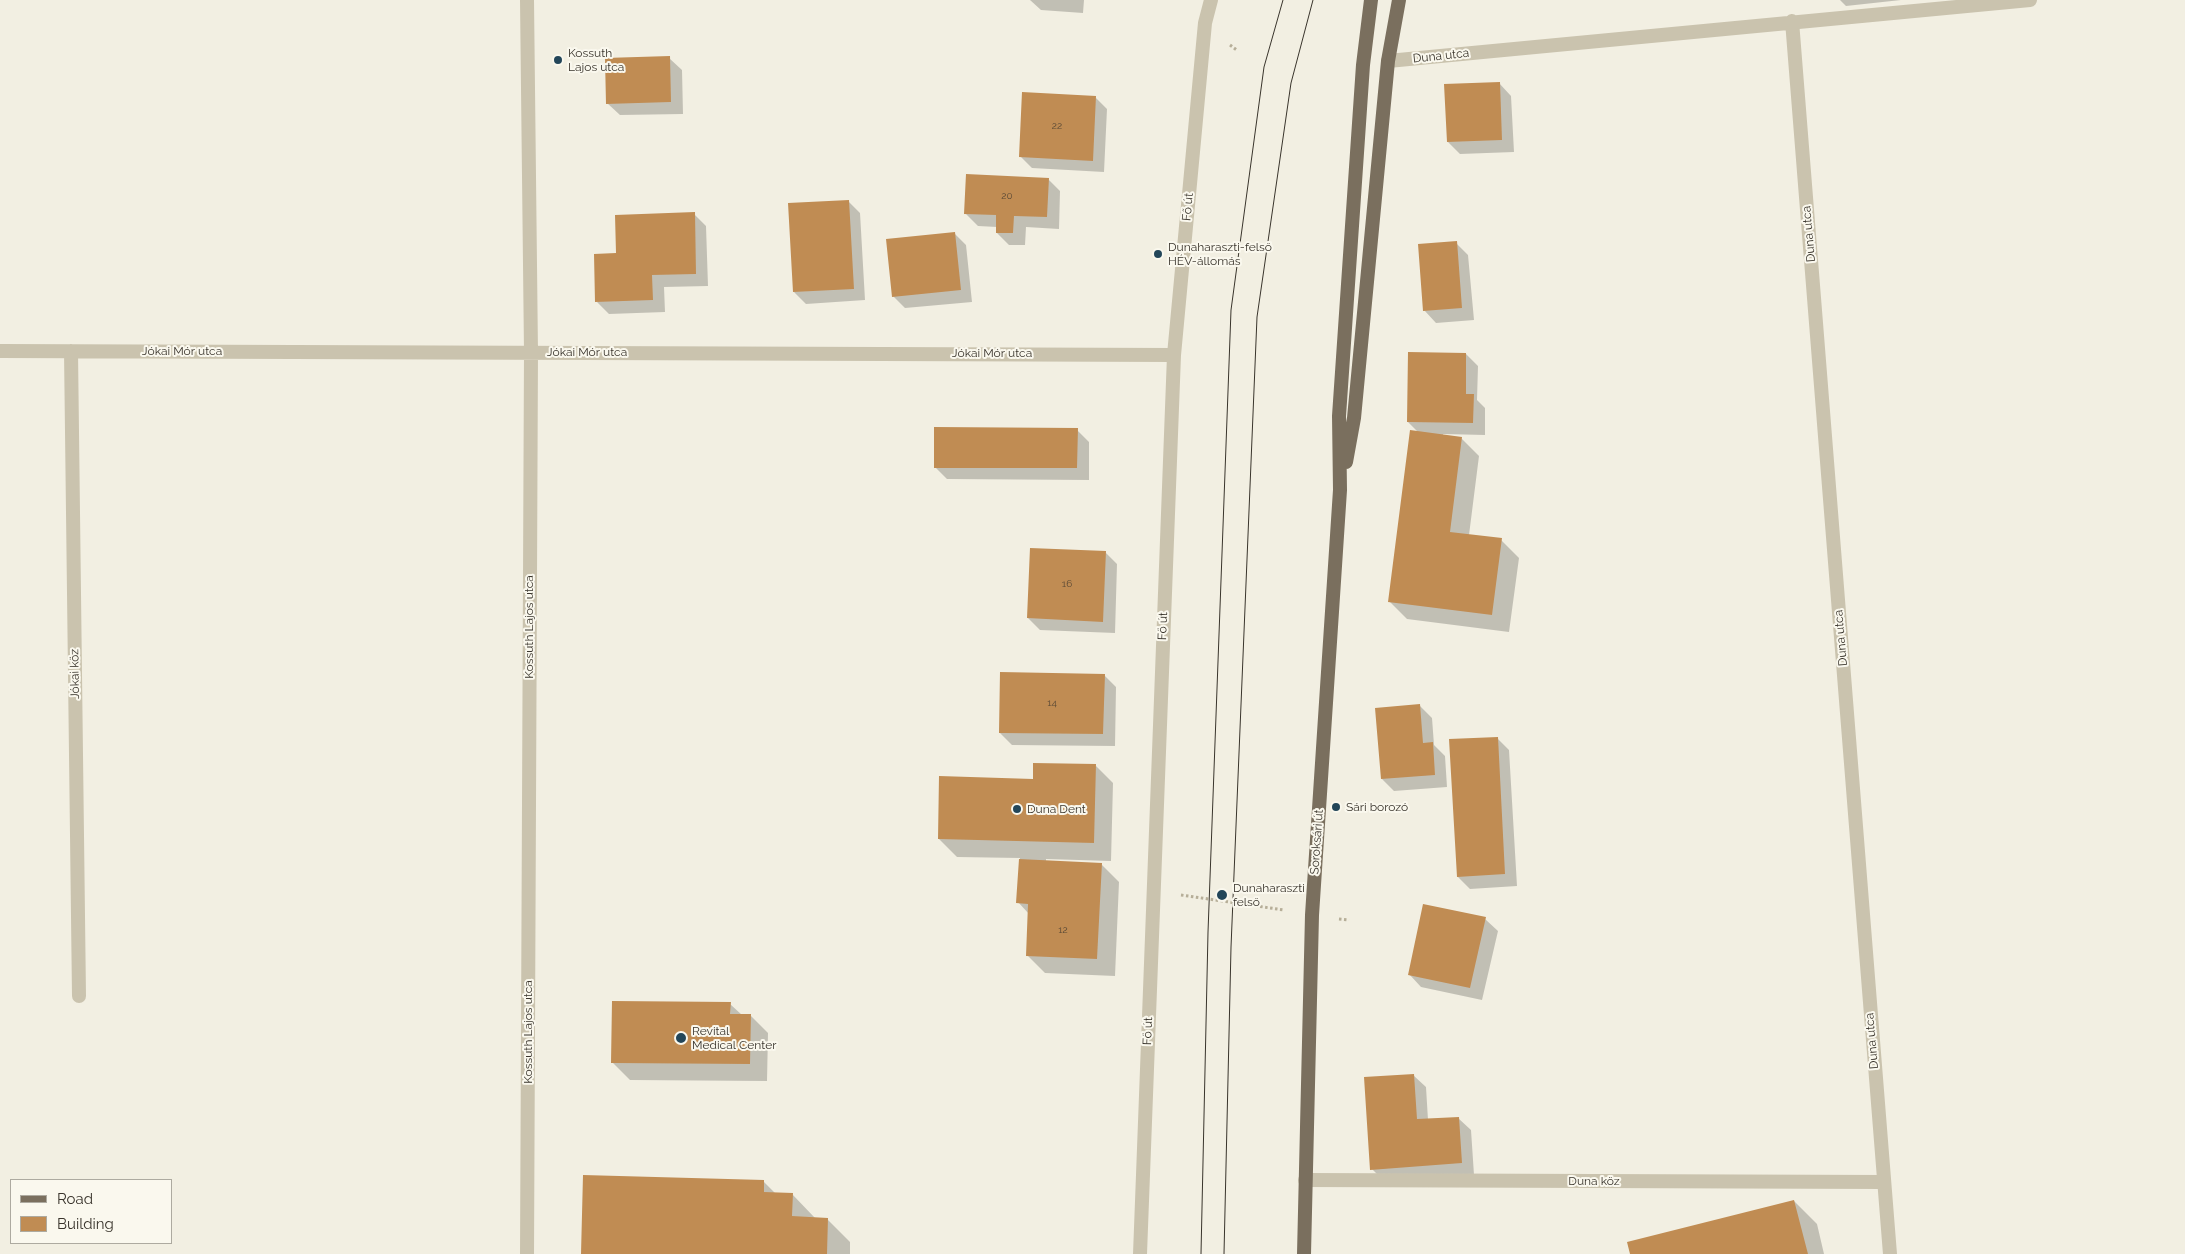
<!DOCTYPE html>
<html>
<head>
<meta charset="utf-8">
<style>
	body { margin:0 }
	#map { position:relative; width:2185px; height:1254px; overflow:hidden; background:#f2efe2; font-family:Raleway,sans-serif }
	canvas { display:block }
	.legend { position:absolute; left:10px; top:1179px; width:162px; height:65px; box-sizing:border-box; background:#faf8ee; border:1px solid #adaaa0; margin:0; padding:6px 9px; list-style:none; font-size:15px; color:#39342c }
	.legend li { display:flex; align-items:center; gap:10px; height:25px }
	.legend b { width:25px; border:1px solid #adaaa0 }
</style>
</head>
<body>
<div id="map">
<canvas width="2185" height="1254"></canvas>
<ul class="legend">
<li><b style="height:6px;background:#7a6f5e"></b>Road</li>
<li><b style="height:14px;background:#c08c53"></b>Building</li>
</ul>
</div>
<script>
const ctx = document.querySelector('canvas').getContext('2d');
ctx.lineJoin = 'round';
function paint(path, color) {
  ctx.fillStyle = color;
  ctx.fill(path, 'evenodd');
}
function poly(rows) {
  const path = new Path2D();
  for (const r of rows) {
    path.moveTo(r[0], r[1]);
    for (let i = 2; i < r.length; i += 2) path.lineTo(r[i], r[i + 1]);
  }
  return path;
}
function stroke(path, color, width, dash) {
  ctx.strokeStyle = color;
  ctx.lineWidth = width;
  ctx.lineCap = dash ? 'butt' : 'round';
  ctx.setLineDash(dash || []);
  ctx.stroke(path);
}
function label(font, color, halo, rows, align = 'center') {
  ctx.font = font + ' Raleway,sans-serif';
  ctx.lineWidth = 4;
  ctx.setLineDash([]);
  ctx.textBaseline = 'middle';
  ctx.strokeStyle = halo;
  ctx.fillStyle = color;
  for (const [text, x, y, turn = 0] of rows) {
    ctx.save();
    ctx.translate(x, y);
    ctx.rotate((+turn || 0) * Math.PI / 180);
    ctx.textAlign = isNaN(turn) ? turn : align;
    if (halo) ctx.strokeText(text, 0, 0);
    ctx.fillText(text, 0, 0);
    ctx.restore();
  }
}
paint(poly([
	[1030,0,1084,0,1083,13,1041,10],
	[1840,0,1901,0,1846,6],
	[669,58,682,70,683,114,620,115,607,103],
	[1499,83,1511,96,1514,152,1460,154,1448,142],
	[1095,97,1107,109,1104,172,1032,168,1020,156],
	[1048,179,1060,191,1059,229,1026,227,1025,245,1009,245,997,233,997,227,978,226,966,214],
	[848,201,860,213,865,300,806,304,794,292],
	[694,214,706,226,708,286,664,287,665,312,609,314,597,302],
	[954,233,966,245,972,302,905,308,893,296],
	[1456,243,1468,255,1474,320,1436,323,1424,310],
	[1466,354,1478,366,1477,400,1485,408,1485,435,1443,434,1443,436,1461,438,1479,456,1469,535,1501,540,1519,558,1509,632,1407,619,1389,601,1419,433,1408,422],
	[1077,430,1089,442,1089,480,947,479,935,467],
	[1105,552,1117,564,1115,633,1040,630,1028,618],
	[1104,675,1116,687,1115,746,1012,745,1000,733],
	[1420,706,1432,718,1434,745,1445,756,1447,787,1394,791,1382,779],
	[1497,738,1509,750,1517,886,1470,889,1458,877],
	[1096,766,1113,783,1111,861,1046,859,1046,861,1101,864,1119,882,1115,976,1045,973,1027,955,1029,914,1018,902,1020,858,957,857,939,839,1034,780],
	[1485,919,1498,931,1482,1000,1421,987,1409,974],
	[730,1004,742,1015,750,1015,768,1033,767,1081,630,1080,612,1062],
	[1413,1075,1426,1087,1428,1120,1458,1118,1471,1130,1474,1175,1384,1181,1372,1169],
	[764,1182,776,1194,792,1194,815,1218,827,1219,850,1242,850,1254,582,1254],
	[1794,1201,1817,1224,1824,1254,1631,1254]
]), '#0003');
paint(poly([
	[670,56,671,102,606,104,605,58],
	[1500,82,1502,140,1447,142,1444,84],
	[1022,92,1096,96,1093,161,1019,157],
	[966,174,1049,178,1047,217,1014,216,1013,233,996,233,996,215,964,214],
	[849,200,854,289,793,292,788,203],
	[695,212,696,274,652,275,653,300,595,302,594,254,616,253,615,215],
	[955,232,961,290,892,297,886,239],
	[1457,241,1462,308,1423,311,1418,244],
	[1408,352,1466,353,1466,394,1474,394,1473,423,1407,422],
	[934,427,1078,428,1077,468,934,468],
	[1410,430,1462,437,1450,532,1502,538,1492,615,1388,602],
	[1030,548,1106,551,1103,622,1027,618],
	[1000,672,1105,674,1103,734,999,733],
	[1420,704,1423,743,1433,742,1435,775,1381,779,1375,708],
	[1498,737,1505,874,1457,877,1449,739],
	[1033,763,1096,764,1094,843,938,839,939,776,1033,779],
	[1019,859,1102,863,1097,959,1026,956,1028,904,1016,903],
	[1423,904,1486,917,1470,988,1408,975],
	[612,1001,731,1002,730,1014,751,1014,750,1064,611,1063],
	[1414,1074,1417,1119,1459,1117,1462,1163,1370,1170,1364,1077],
	[583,1175,764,1180,764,1192,793,1193,792,1216,828,1218,827,1254,581,1254],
	[1794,1200,1808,1254,1630,1254,1627,1242]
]), '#c08c53');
stroke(poly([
	[1230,45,1238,51],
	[1181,895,1284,910],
	[1339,919,1349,920]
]), '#b6ae98', 3, [2.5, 2.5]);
stroke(poly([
	[1792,21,1890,1254],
	[1388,61,2030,0],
	[0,351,1174,355],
	[71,351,79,996],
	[1305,1180,1884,1182],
	[527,1254,531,352,527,0],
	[1140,1254,1174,355,1205,23,1211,0]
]), '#cac3ae', 14);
stroke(poly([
	[1346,462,1354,418,1388,61,1399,0],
	[1304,1254,1312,915,1340,490,1339,416,1363,65,1371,0]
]), '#7a6f5e', 14);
stroke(poly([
	[1201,1254,1208,932,1231,310,1264,67,1283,0],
	[1224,1254,1231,947,1257,317,1291,83,1313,0]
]), '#39342c', 1);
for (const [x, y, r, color] of [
	[558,60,5,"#234659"],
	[1158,254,5,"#234659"],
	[1336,807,5,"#234659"],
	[1017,809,5,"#234659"],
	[1222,895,6,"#234659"],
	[681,1038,6,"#234659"]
]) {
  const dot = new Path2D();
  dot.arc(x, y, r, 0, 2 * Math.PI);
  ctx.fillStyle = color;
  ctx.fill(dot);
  stroke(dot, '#faf8ee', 2);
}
label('10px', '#5b4a36', null, [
	["22",1057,126],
	["20",1007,196],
	["16",1067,584],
	["14",1052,703],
	["12",1063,930]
]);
label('12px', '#39342c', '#faf8ee', [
	["Kossuth",568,53],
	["Lajos utca",568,67],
	["Dunaharaszti-felső",1168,247],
	["HÉV-állomás",1168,261],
	["Sári borozó",1346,807],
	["Duna Dent",1027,809],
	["Dunaharaszti",1233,888],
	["felső",1233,902],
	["Revital",692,1031],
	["Medical Center",692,1045]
], 'left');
label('12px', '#39342c', '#faf8ee', [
	["Duna utca",1441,56,-6],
	["Fő út",1188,207,-85],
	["Duna utca",1809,234,-95],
	["Jókai Mór utca",182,351],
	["Jókai Mór utca",587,352],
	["Jókai Mór utca",992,353],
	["Fő út",1163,626,-88],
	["Kossuth Lajos utca",529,627,-90],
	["Duna utca",1841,638,-95],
	["Jókai köz",75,674,-91],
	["Soroksári út",1317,842,-86],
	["Fő út",1148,1031,-88],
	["Kossuth Lajos utca",528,1032,-90],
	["Duna utca",1872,1041,-95],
	["Duna köz",1594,1181]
]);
</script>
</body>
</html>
